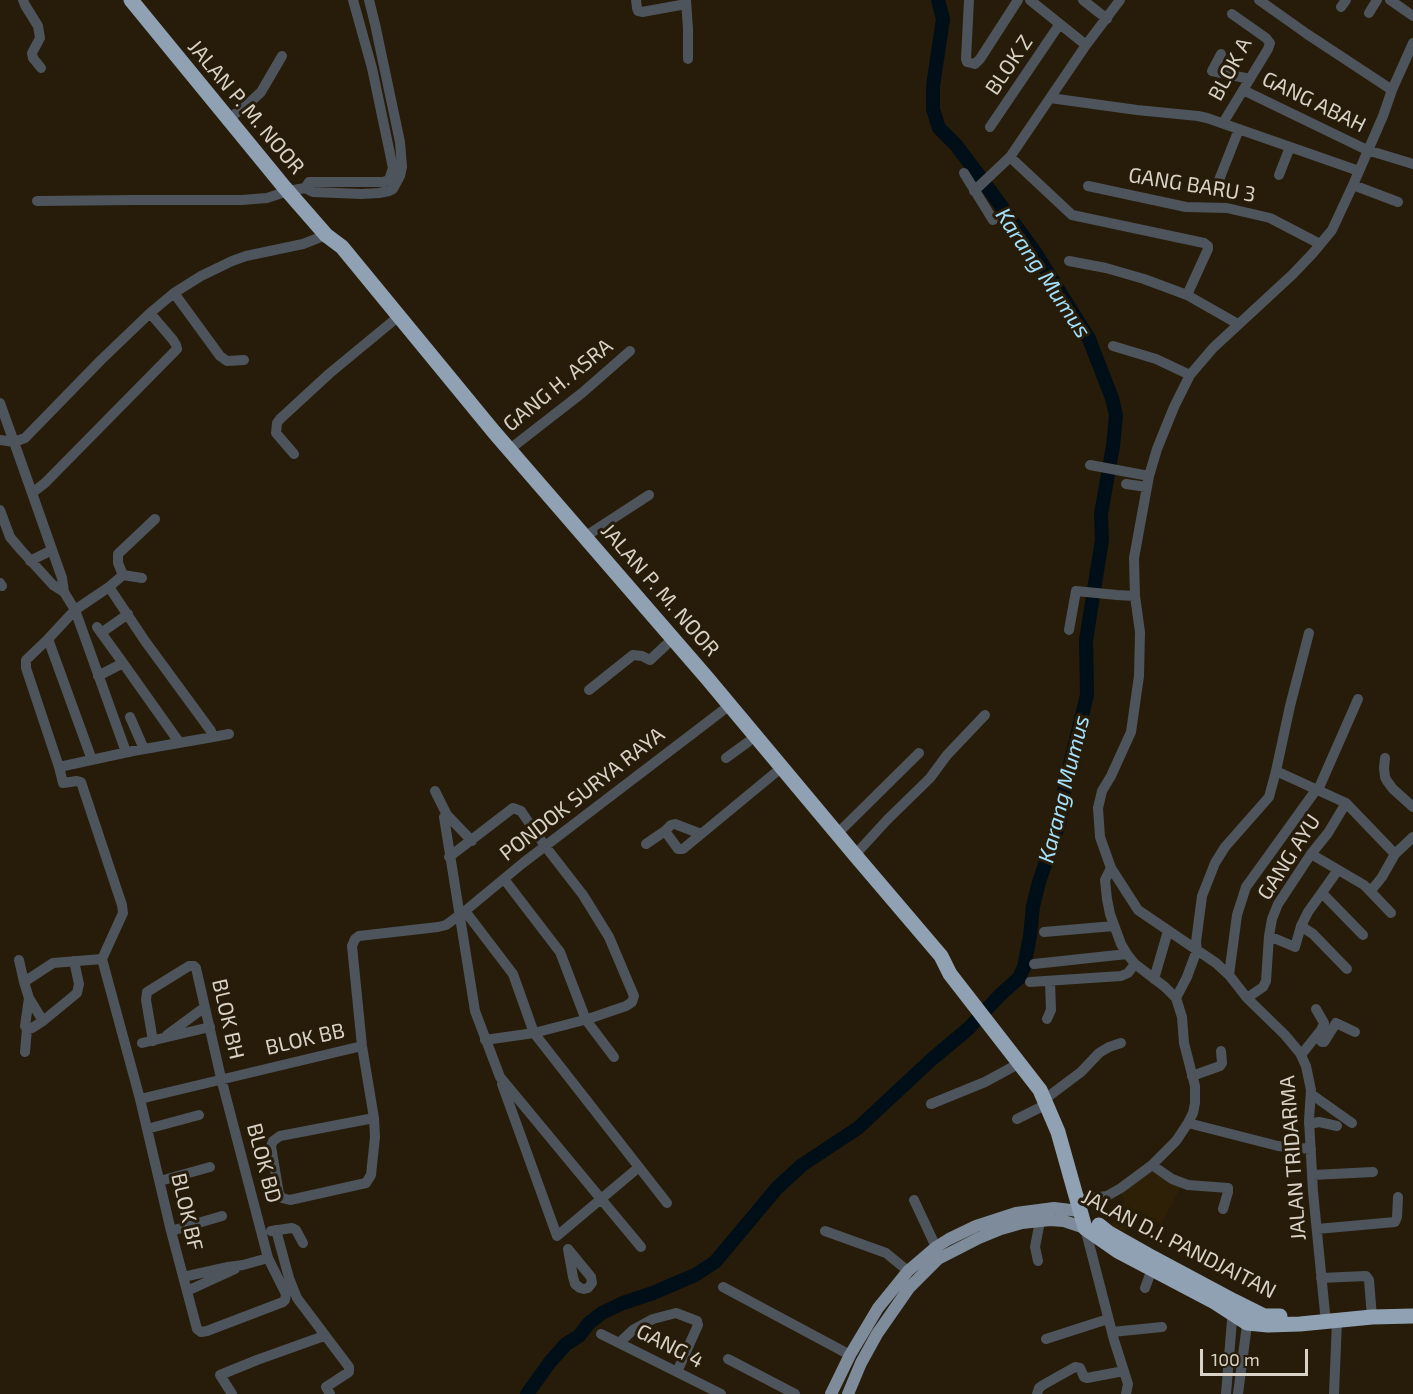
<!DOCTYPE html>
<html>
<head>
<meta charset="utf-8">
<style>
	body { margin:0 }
	#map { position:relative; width:1413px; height:1394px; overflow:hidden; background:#261c09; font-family:"Exo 2",sans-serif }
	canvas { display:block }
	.scale { position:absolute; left:1200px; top:1349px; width:108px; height:27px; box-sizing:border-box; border:3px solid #d9d2c7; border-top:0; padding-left:8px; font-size:18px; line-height:21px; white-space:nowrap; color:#d9d2c7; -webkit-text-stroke:4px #261c09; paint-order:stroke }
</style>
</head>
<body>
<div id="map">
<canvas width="1413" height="1394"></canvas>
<div class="scale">100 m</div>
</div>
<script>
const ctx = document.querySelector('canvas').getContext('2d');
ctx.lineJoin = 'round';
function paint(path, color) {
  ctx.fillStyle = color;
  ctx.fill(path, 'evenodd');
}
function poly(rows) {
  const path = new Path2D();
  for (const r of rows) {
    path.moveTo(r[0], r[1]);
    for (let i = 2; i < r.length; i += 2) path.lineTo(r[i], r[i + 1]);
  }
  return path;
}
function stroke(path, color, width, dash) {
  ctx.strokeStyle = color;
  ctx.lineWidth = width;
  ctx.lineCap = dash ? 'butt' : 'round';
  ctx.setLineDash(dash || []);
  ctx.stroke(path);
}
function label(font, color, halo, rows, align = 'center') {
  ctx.font = font + ' "Exo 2",sans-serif';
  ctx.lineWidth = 6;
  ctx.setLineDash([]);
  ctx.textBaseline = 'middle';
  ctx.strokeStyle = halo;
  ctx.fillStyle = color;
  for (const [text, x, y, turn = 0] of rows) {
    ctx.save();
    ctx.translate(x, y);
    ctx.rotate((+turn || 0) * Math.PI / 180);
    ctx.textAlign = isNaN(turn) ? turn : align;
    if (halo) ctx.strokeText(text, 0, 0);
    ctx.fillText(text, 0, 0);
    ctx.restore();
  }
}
paint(poly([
	[1148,1170,1181,1187,1161,1224,1136,1210,1124,1233,1111,1226,1124,1201,1120,1192]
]), '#2e2006');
stroke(poly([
	[527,1394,550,1362,566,1344,579,1336,589,1323,602,1313,623,1303,653,1293,695,1275,715,1262,777,1188,802,1165,858,1128,932,1059,968,1029,1000,995,1019,978,1024,967,1030,936,1033,906,1039,882,1060,821,1065,785,1087,695,1086,640,1102,540,1101,514,1113,446,1116,415,1112,398,1089,339,1035,252,977,173,956,145,939,128,933,109,933,86,943,19,938,0]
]), '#000e17', 14);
stroke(poly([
	[23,0,25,5,38,26,40,38,32,53,33,58,41,68],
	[636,0,637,8,638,11,642,12,686,4],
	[686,0,688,29,688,59],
	[969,0,966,59,967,62,975,64,980,59,1018,0],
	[1030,0,1086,45],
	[1083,0,1107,19],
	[1259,0,1307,34,1392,90],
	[1390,0,1413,16],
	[1341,7,1346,0],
	[1369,13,1377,0],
	[1221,54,1212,71,1250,79],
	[1243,90,1367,150,1413,164],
	[1050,98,1137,110,1198,116,1207,118,1359,171],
	[228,119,246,106,261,92,282,56],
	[1223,123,1268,49,1270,43,1266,38,1232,14],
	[990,127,1059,25],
	[1010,157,1072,215,1204,243,1208,246,1208,249,1187,295],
	[964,173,993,220],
	[1279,175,1290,147],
	[1219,180,1239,129],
	[1353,185,1398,202],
	[1088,186,1186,207,1227,208,1270,218,1320,244],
	[305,188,309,182,383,182,389,180,393,168,372,68,353,0],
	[974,191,1010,157,1086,45,1120,0],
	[37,201,135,200,242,200,267,198,288,191,305,188,313,192,361,194,379,193,389,191,393,189,400,176,402,167,400,142,375,24,369,0],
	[1069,261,1106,268,1144,279,1187,295,1238,324],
	[174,293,220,356,227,361,244,360],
	[1113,346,1156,359,1190,375],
	[0,403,14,442,0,440],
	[510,449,582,393,630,351],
	[294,454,276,433,277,423,280,419,330,373,393,321],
	[1090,465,1149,476],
	[1126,484,1147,487],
	[32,493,45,483,177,349,176,345,173,340,150,313],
	[0,510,10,537,21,550,53,585,64,592],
	[586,536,649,495],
	[30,561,52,550],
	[123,575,142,578],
	[0,583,2,586],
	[109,587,145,641,211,731,213,737,133,751,59,767,26,668,26,660,48,639,75,610,109,587],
	[109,587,123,575,118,563,118,554,155,519],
	[97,627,123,663],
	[1069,630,1076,591,1117,595,1135,596],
	[101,633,128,614],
	[48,639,92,760],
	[98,676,123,663,179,742],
	[589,690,633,655,642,656,650,660,666,645],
	[130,717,144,749],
	[213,737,229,734],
	[126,752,75,610,64,592,62,578,14,442,25,438,101,360,150,313,174,293,201,276,232,261,246,256,303,244,326,235],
	[726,758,748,742],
	[1385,758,1384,768,1385,777,1387,781,1393,789,1413,807],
	[59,767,63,783,77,781,81,782,122,905,123,913,102,959,140,1099,171,1231,197,1329,201,1332,207,1331,283,1302,285,1300,286,1294,268,1258,221,1078,196,968,194,966,189,966,147,992,146,1000,153,1041],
	[1276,771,1346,803,1395,854],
	[1318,790,1358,699],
	[435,791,447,815],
	[665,831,671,825,675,824,701,834],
	[837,834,919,753],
	[472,841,447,815,444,817,475,1011,500,1077,601,1199,639,1167],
	[646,844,665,831,678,849,683,849,775,773],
	[1311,854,1364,885,1369,890,1374,887,1382,877,1395,854,1413,837],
	[855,855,887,820,930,778,947,755,985,715],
	[449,857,513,808,521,811,545,846,583,895,609,937,634,996,632,1002,626,1006,588,1019,534,1033,485,1040],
	[504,879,560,952,586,1020,614,1057],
	[1369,890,1391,913],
	[1322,893,1363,935],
	[465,911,513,974,534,1033,667,1203],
	[1301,926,1313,934,1347,969],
	[1044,932,1114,926],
	[1269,936,1295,947,1301,926,1308,912,1338,870],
	[19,960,24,982],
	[1034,964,1127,954],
	[1229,975,1237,915,1246,887,1316,790],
	[1154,979,1168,931],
	[1030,982,1121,976,1128,973,1135,964],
	[29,998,43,1021],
	[1176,998,1187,977,1197,950,1196,942,1202,896,1215,863,1225,847,1269,797,1276,771,1290,706,1309,633],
	[1247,998,1263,987,1266,981,1269,936,1272,919,1278,904,1311,854,1328,833,1346,803],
	[1047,1019,1051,1010,1050,981],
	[27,1029,32,1028,43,1021,77,993,79,984,74,961],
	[167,1035,205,1007],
	[1317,1036,1322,1042,1324,1042,1336,1023,1355,1032],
	[142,1043,210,1027],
	[25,1052,27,1029,25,1026,29,998,24,982,53,963,102,959],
	[1301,1055,1321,1030,1323,1026,1324,1023,1316,1009],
	[1192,1076,1220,1066,1222,1063,1221,1051],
	[502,1084,557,1236,601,1199,641,1247],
	[1311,1094,1352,1123],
	[140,1099,362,1046],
	[1045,1099,1081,1072,1099,1053,1109,1047,1121,1043],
	[931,1104,985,1082,1020,1063],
	[374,1118,362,1046,352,946,355,939,359,936,438,927,446,925,465,911,523,863,730,705],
	[374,1118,375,1137,371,1175,366,1183,290,1200,282,1198,279,1194,271,1146,273,1141,280,1136,374,1118],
	[1017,1119,1047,1104],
	[1188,1123,1278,1146,1311,1149],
	[1309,1124,1319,1122,1337,1126],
	[147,1129,199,1115],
	[1152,1165,1172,1179,1188,1185,1228,1188,1228,1192,1223,1209],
	[1313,1175,1373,1172],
	[160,1181,210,1167],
	[914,1200,936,1247],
	[1077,1200,1107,1196,1121,1188,1152,1165,1176,1141,1188,1123,1193,1113,1195,1103,1195,1086,1184,1043,1182,1017,1176,998,1165,987,1135,964,1127,954,1121,944,1110,914,1107,899,1105,880,1111,868],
	[1085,1228,1114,1340,1128,1384,1126,1394],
	[1317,1229,1395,1222,1397,1217,1398,1197],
	[276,1230,289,1278,297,1298,349,1367,349,1372,326,1387,330,1394],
	[171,1231,222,1216],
	[271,1231,292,1228,296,1230,303,1243],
	[825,1231,886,1253,908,1271],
	[568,1249,591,1277,592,1283,588,1288,584,1289,580,1288,575,1284,573,1277,568,1249],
	[1038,1261,1035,1247,1040,1221],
	[183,1277,228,1267,243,1265,268,1258],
	[1321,1278,1366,1276,1369,1280,1372,1317],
	[723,1287,850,1355],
	[1145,1288,1152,1269],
	[187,1291,235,1269],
	[1325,1313,1313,1192,1309,1120,1311,1090,1306,1066,1300,1053,1285,1035,1247,998,1229,975,1216,963,1138,910,1111,868,1100,837,1098,808,1102,791,1111,776,1131,732,1139,676,1140,632,1135,596,1134,558,1149,476,1157,449,1174,407,1190,375,1213,348,1293,274,1313,253,1332,230,1353,185,1383,116,1392,90,1413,43],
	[1112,1332,1162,1327],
	[601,1334,721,1394],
	[1046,1339,1108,1319],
	[619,1343,633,1330,653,1319,676,1313,697,1321,698,1325,677,1372],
	[728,1359,795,1394],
	[232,1394,220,1375,257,1360,324,1336],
	[1037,1394,1039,1388,1043,1385,1075,1367,1080,1368,1084,1377,1087,1378,1124,1371],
	[1226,1394,1233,1308],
	[1238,1394,1248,1317],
	[1334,1394,1337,1321]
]), '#4d545c', 10);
stroke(poly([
	[831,1394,850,1355,878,1308,908,1271,936,1247,949,1239,976,1226,1016,1213,1054,1208,1079,1211],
	[848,1394,861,1363,877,1334,909,1288,938,1259,979,1238,1001,1229,1022,1223,1050,1220,1064,1221,1085,1228]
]), '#7d8b9b', 12);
stroke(poly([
	[131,0,285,188,326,235,342,247,494,432,707,678,855,855,941,956,950,974,1040,1090,1058,1132,1085,1228,1118,1251,1213,1301,1247,1323,1268,1325,1300,1324,1372,1317,1413,1316],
	[1099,1225,1109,1233,1148,1255,1234,1301,1264,1316,1280,1316]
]), '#90a1b4', 15);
label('21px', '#d9d2c7', '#261c09', [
	["BLOK Z",1009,65,-56],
	["BLOK A",1230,69,-62],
	["GANG ABAH",1314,102,26],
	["JALAN P. M. NOOR",246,107,50],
	["GANG BARU 3",1192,185,9],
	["GANG H. ASRA",558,385,-39],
	["JALAN P. M. NOOR",660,590,49],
	["PONDOK SURYA RAYA",582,794,-38],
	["GANG AYU",1289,857,-57],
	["BLOK BH",228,1019,77],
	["BLOK BB",305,1039,-13],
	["JALAN TRIDARMA",1293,1158,-94],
	["BLOK BD",264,1163,75],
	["BLOK BF",187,1212,77],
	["JALAN D.I. PANDJAITAN",1179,1244,27],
	["GANG 4",670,1346,27]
]);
label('italic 22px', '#a4e1fd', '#261c09', [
	["Karang Mumus",1043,273,56],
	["Karang Mumus",1064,789,-76]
]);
</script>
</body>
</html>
